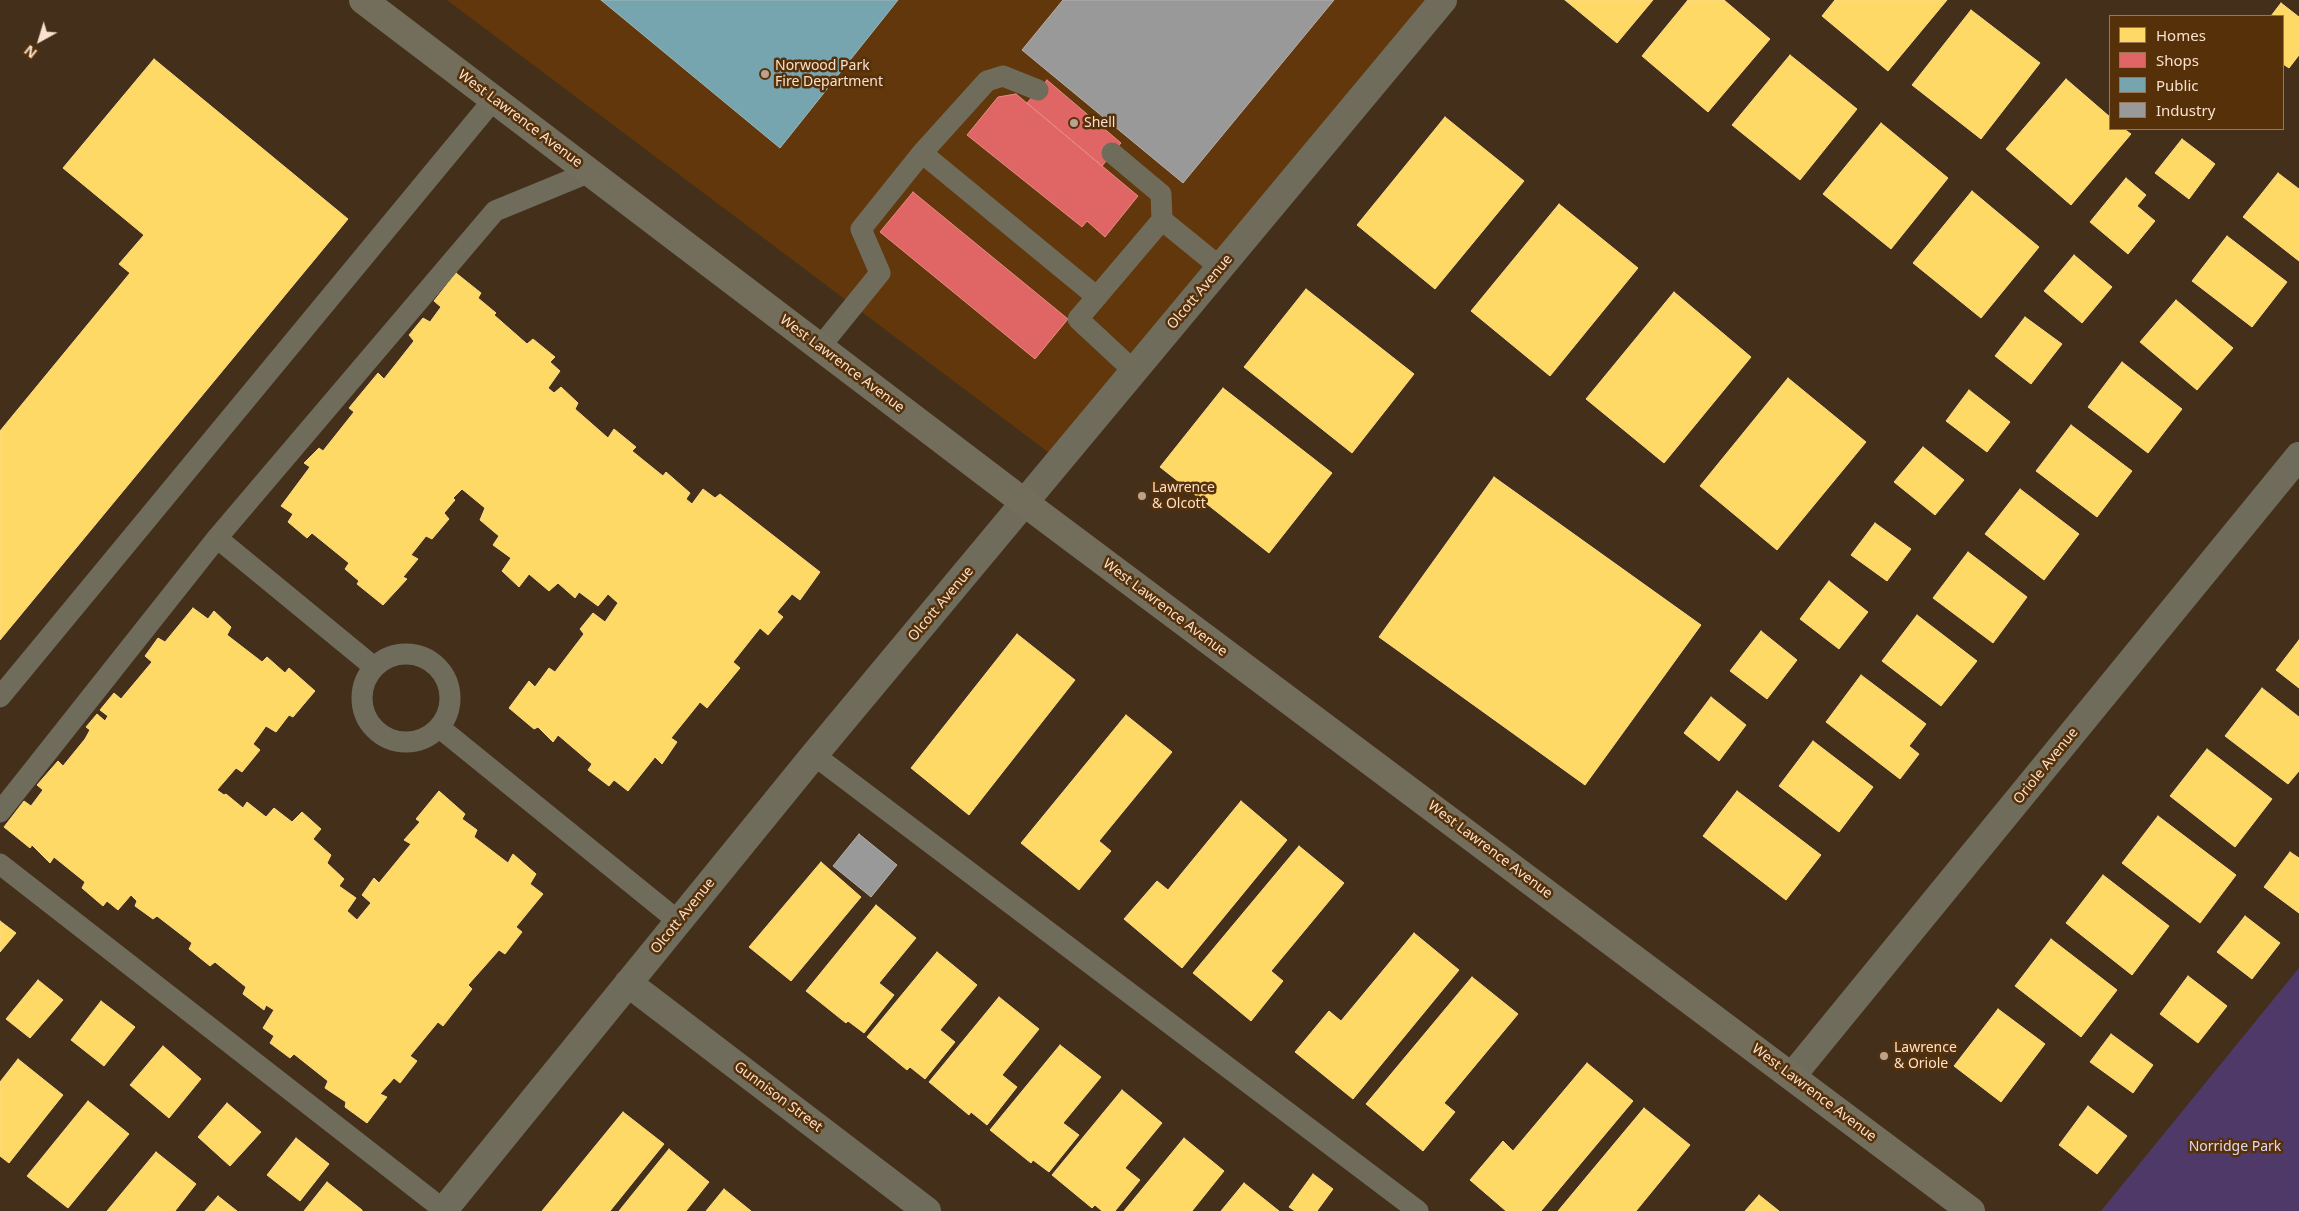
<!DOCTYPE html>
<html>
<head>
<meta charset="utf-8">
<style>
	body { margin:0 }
	#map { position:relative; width:2299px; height:1211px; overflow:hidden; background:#44301a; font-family:"Noto Sans",sans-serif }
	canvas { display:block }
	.legend { position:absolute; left:2109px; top:15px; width:175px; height:115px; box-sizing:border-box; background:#563009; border:1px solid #977757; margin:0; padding:6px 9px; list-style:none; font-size:15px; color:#f9e1cd }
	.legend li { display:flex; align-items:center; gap:10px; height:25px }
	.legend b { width:25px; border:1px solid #977757 }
	.north { position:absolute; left:15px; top:15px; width:50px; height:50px; -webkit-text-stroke:4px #563009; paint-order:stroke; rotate:219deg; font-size:14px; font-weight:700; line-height:20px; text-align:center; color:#f9e1cd }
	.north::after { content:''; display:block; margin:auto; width:18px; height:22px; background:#f9e1cd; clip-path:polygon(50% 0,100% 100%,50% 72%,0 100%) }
</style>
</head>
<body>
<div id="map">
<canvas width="2299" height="1211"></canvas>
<ul class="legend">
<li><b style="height:14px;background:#ffd966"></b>Homes</li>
<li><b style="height:14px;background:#e06666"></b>Shops</li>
<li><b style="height:14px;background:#76a5af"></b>Public</li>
<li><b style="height:14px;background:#999"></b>Industry</li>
</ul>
<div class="north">N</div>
</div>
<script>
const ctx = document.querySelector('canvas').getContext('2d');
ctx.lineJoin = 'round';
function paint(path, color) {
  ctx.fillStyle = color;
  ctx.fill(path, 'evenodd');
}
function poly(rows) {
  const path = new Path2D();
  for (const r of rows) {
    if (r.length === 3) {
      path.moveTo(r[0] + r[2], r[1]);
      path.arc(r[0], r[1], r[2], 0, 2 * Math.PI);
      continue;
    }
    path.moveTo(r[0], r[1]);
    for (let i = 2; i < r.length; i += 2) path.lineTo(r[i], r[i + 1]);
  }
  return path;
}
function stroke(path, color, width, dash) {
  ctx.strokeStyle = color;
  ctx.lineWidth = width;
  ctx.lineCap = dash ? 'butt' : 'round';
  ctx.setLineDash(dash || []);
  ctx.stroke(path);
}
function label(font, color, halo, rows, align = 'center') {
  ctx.font = font + ' "Noto Sans",sans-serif';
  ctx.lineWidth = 5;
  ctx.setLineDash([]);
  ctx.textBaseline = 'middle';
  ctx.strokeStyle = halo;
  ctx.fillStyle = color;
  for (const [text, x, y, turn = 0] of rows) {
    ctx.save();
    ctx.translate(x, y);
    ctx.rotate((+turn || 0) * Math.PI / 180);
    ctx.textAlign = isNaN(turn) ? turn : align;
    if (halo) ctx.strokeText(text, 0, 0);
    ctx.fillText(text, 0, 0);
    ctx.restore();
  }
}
paint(poly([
	[447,0,1429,0,1052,455]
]), '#61370b');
paint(poly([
	[2299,968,2299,1211,2101,1211]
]), '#4f3968');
const homes = poly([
	[1565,0,1653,0,1617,43,1565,0],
	[1688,0,1724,0,1770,39,1708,112,1642,56,1688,0],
	[1835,0,1947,0,1888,71,1822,16,1835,0],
	[2281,3,2299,17,2299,55,2289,68,2283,64,2283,16,2271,16,2281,3],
	[1971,10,2040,63,1981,139,1912,85,1971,10],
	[1790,55,1857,109,1800,180,1732,125,1790,55],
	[154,59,348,219,0,640,0,431,130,273,119,264,144,235,63,168,154,59],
	[2066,79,2110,117,2110,129,2124,129,2131,134,2071,205,2006,149,2066,79],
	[1445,117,1524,181,1435,289,1357,225,1445,117],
	[1881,123,1948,178,1891,249,1823,194,1881,123],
	[2182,139,2215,164,2189,199,2155,173,2182,139],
	[2278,173,2299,189,2299,261,2243,217,2278,173],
	[2126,178,2146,195,2137,206,2155,221,2128,254,2090,222,2126,178],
	[1972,191,2039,247,1981,318,1913,263,1972,191],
	[1559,204,1638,268,1550,376,1471,311,1559,204],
	[2227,236,2287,282,2252,327,2192,281,2227,236],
	[2074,255,2112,287,2082,323,2044,291,2074,255],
	[456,273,481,293,478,298,496,313,494,315,527,344,533,339,555,357,550,362,560,371,548,388,554,393,561,387,578,403,575,409,608,438,614,429,636,447,632,451,663,476,666,472,690,493,686,499,692,504,703,489,715,498,720,494,820,572,800,600,792,594,777,612,783,617,768,635,760,628,733,662,740,668,707,708,700,702,671,738,677,742,662,764,655,757,628,791,614,780,609,786,588,770,592,764,558,735,553,742,538,727,534,729,509,708,529,681,535,687,549,668,555,672,584,634,580,629,593,613,605,622,618,603,608,594,598,606,579,592,575,598,558,583,549,591,529,574,519,587,502,571,511,558,493,545,499,536,480,520,485,508,462,489,453,498,455,500,444,513,449,519,432,539,426,536,411,555,418,559,403,577,407,579,383,605,357,584,359,581,345,569,349,563,312,533,307,538,288,522,293,514,281,506,310,467,304,463,319,448,323,451,354,412,349,408,378,373,384,379,414,341,409,335,423,318,430,322,441,307,434,301,456,273],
	[1306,289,1414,374,1352,453,1244,367,1306,289],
	[1674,292,1751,357,1664,463,1586,399,1674,292],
	[2176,300,2233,348,2197,390,2140,342,2176,300],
	[2025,317,2062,344,2031,384,1995,356,2025,317],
	[2122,362,2182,409,2148,453,2088,407,2122,362],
	[1788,378,1866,442,1777,550,1700,486,1788,378],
	[1223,388,1332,473,1269,553,1160,467,1223,388],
	[1969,390,2010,422,1987,452,1946,421,1969,390],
	[2071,425,2132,471,2097,517,2036,471,2071,425],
	[1923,447,1964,480,1935,515,1894,482,1923,447],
	[1494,477,1701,625,1585,785,1379,637,1494,477],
	[2020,489,2079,534,2044,580,1985,534,2020,489],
	[1875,523,1911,549,1887,581,1851,555,1875,523],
	[1968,552,2027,597,1993,643,1933,598,1968,552],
	[1829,581,1868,612,1839,649,1800,619,1829,581],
	[193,608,208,619,214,611,231,627,227,635,262,662,267,657,285,673,289,668,315,691,293,717,289,715,276,732,266,726,253,744,260,750,242,772,236,768,217,790,224,795,226,794,243,808,247,802,266,817,274,808,292,822,302,812,321,829,313,839,331,855,327,863,344,879,339,886,356,898,347,911,357,920,371,903,362,895,374,878,379,883,411,844,404,840,420,822,416,819,439,791,465,814,462,819,477,830,474,837,508,863,513,854,536,874,530,884,543,894,516,927,522,932,505,954,499,950,468,985,472,989,443,1026,438,1022,410,1056,417,1061,400,1083,394,1078,380,1094,387,1097,367,1123,345,1107,346,1102,325,1088,328,1081,294,1054,290,1058,270,1043,274,1036,263,1028,274,1010,266,1005,264,1010,243,994,246,987,215,962,210,966,189,949,192,943,157,916,153,919,135,906,137,901,131,895,118,910,107,901,103,906,82,888,85,882,54,857,50,863,32,845,30,848,4,827,24,801,31,806,43,790,37,785,58,761,63,766,85,739,90,730,86,727,97,714,105,721,108,716,100,710,114,693,121,699,152,662,145,656,158,638,165,642,193,608],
	[1917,615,1977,661,1941,706,1882,661,1917,615],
	[1761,631,1797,660,1767,699,1730,671,1761,631],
	[1017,634,1075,680,969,815,911,768,1017,634],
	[2299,640,2299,688,2276,670,2299,640],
	[1861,675,1926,724,1909,746,1919,754,1900,779,1826,722,1861,675],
	[2262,688,2299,717,2299,771,2288,784,2225,736,2262,688],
	[1711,697,1746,725,1719,761,1684,733,1711,697],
	[1126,715,1172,752,1099,841,1111,851,1079,890,1021,843,1126,715],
	[1813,741,1873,787,1839,832,1779,786,1813,741],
	[2207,749,2272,799,2235,847,2170,796,2207,749],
	[1737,791,1821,855,1786,900,1703,836,1737,791],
	[1241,801,1287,840,1182,968,1124,919,1157,881,1168,890,1241,801],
	[2158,816,2236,875,2200,923,2122,863,2158,816],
	[1299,846,1344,883,1271,971,1283,981,1251,1021,1193,973,1299,846],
	[2290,852,2299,858,2299,913,2264,887,2290,852],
	[821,862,861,897,791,981,749,947,821,862],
	[2103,875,2169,926,2132,975,2066,923,2103,875],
	[876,905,916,938,879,983,894,995,864,1033,848,1021,846,1023,806,991,876,905],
	[2245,916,2280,943,2252,979,2217,952,2245,916],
	[0,921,16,933,0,952,0,921],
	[1414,933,1459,970,1353,1099,1295,1052,1329,1011,1341,1021,1414,933],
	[2051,939,2117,990,2081,1037,2015,986,2051,939],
	[937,952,977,985,940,1030,955,1042,925,1079,910,1067,907,1070,867,1037,937,952],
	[2188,976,2227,1006,2198,1043,2160,1014,2188,976],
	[1472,977,1518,1014,1444,1103,1455,1112,1423,1151,1366,1104,1472,977],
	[38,980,63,1000,30,1038,6,1019,38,980],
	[999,997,1039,1029,1002,1075,1017,1087,987,1125,971,1112,969,1115,929,1082,999,997],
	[101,1001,135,1027,104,1066,71,1040,101,1001],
	[1998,1009,2045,1044,2001,1102,1954,1066,1998,1009],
	[2111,1034,2153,1065,2133,1093,2090,1062,2111,1034],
	[1060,1045,1101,1077,1063,1123,1079,1135,1049,1172,1033,1160,1031,1163,990,1130,1060,1045],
	[163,1046,201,1079,169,1118,130,1085,163,1046],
	[18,1059,63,1095,9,1163,0,1156,0,1082,18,1059],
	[1587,1063,1633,1101,1541,1211,1506,1211,1470,1180,1503,1141,1513,1151,1587,1063],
	[1122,1090,1162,1123,1125,1168,1140,1180,1115,1211,1102,1211,1095,1205,1092,1208,1052,1175,1122,1090],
	[88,1101,129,1134,68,1208,27,1176,88,1101],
	[227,1103,261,1132,230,1166,198,1137,227,1103],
	[2088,1106,2127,1136,2097,1174,2059,1145,2088,1106],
	[1644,1108,1690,1145,1636,1211,1558,1211,1644,1108],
	[623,1112,664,1144,610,1211,542,1211,623,1112],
	[296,1138,329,1164,300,1201,267,1175,296,1138],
	[1184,1138,1224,1171,1192,1211,1124,1211,1184,1138],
	[669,1149,709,1182,686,1211,619,1211,669,1149],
	[156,1152,196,1184,175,1211,107,1211,156,1152],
	[1313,1174,1333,1189,1317,1211,1295,1211,1289,1207,1313,1174],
	[327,1182,362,1210,362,1211,304,1211,327,1182],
	[1244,1183,1279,1211,1221,1211,1244,1183],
	[724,1189,751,1211,706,1211,724,1189],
	[1759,1195,1779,1211,1745,1211,1759,1195],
	[218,1196,237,1211,205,1211,218,1196]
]);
paint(homes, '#ffd966');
stroke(homes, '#fddb85', 1);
const shops = poly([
	[1047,80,1121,143,1102,166,1027,103,1047,80],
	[1016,94,1138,196,1105,237,1087,221,1082,227,967,135,998,97,1016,94],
	[913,192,1068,319,1035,359,880,232,913,192]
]);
paint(shops, '#e06666');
stroke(shops, '#e88b85', 1);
const public = poly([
	[601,0,898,0,780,148,601,0]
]);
paint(public, '#76a5af');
stroke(public, '#9db7b8', 1);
const industry = poly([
	[1063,0,1334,0,1183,183,1022,50,1063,0],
	[859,834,897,865,871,897,833,866,859,834]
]);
paint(industry, '#999');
stroke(industry, '#b6afa9', 1);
stroke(poly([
	[922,153,987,81,1003,76,1038,90],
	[1112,153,1161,194,1162,220],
	[820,347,880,273,861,229,922,153,1097,297],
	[1134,371,1078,319,1162,220,1221,268],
	[217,538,374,667],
	[406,698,44],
	[0,697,494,99],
	[440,728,678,921],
	[814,755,1418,1211],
	[0,812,217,538,495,211,590,172],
	[0,864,444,1210]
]), '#6f6c5c', 21);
stroke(poly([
	[628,983,927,1211],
	[1792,1076,2299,456],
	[443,1211,814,755,1443,0]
]), '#6f6c5c', 28);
stroke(poly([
	[363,0,1025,503,1971,1211]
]), '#736d5b', 28);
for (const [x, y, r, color] of [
	[765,74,5,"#baa38e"],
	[1074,123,5,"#baa38e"],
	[1142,496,5,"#baa38e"],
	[1884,1056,5,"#baa38e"]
]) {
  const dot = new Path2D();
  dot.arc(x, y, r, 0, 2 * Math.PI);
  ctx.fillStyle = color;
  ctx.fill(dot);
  stroke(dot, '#563009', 2);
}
label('14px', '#f9e1cd', '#563009', [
	["Norwood Park",775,66],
	["Fire Department",775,82],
	["Shell",1084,123],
	["Lawrence",1152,488],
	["& Olcott",1152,504],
	["Lawrence",1894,1048],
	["& Oriole",1894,1064]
], 'left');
label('14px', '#f9e1cd', '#563009', [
	["West Lawrence Avenue",520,119,37],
	["Olcott Avenue",1200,292,-50],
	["West Lawrence Avenue",842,364,37],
	["Olcott Avenue",941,604,-50],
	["West Lawrence Avenue",1165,608,37],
	["Oriole Avenue",2046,766,-51],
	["West Lawrence Avenue",1490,850,37],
	["Olcott Avenue",683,916,-51],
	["West Lawrence Avenue",1814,1093,37],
	["Gunnison Street",778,1097,37]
]);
label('14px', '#e0d8ef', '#563009', [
	["Norridge Park",2235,1147]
]);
</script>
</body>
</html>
